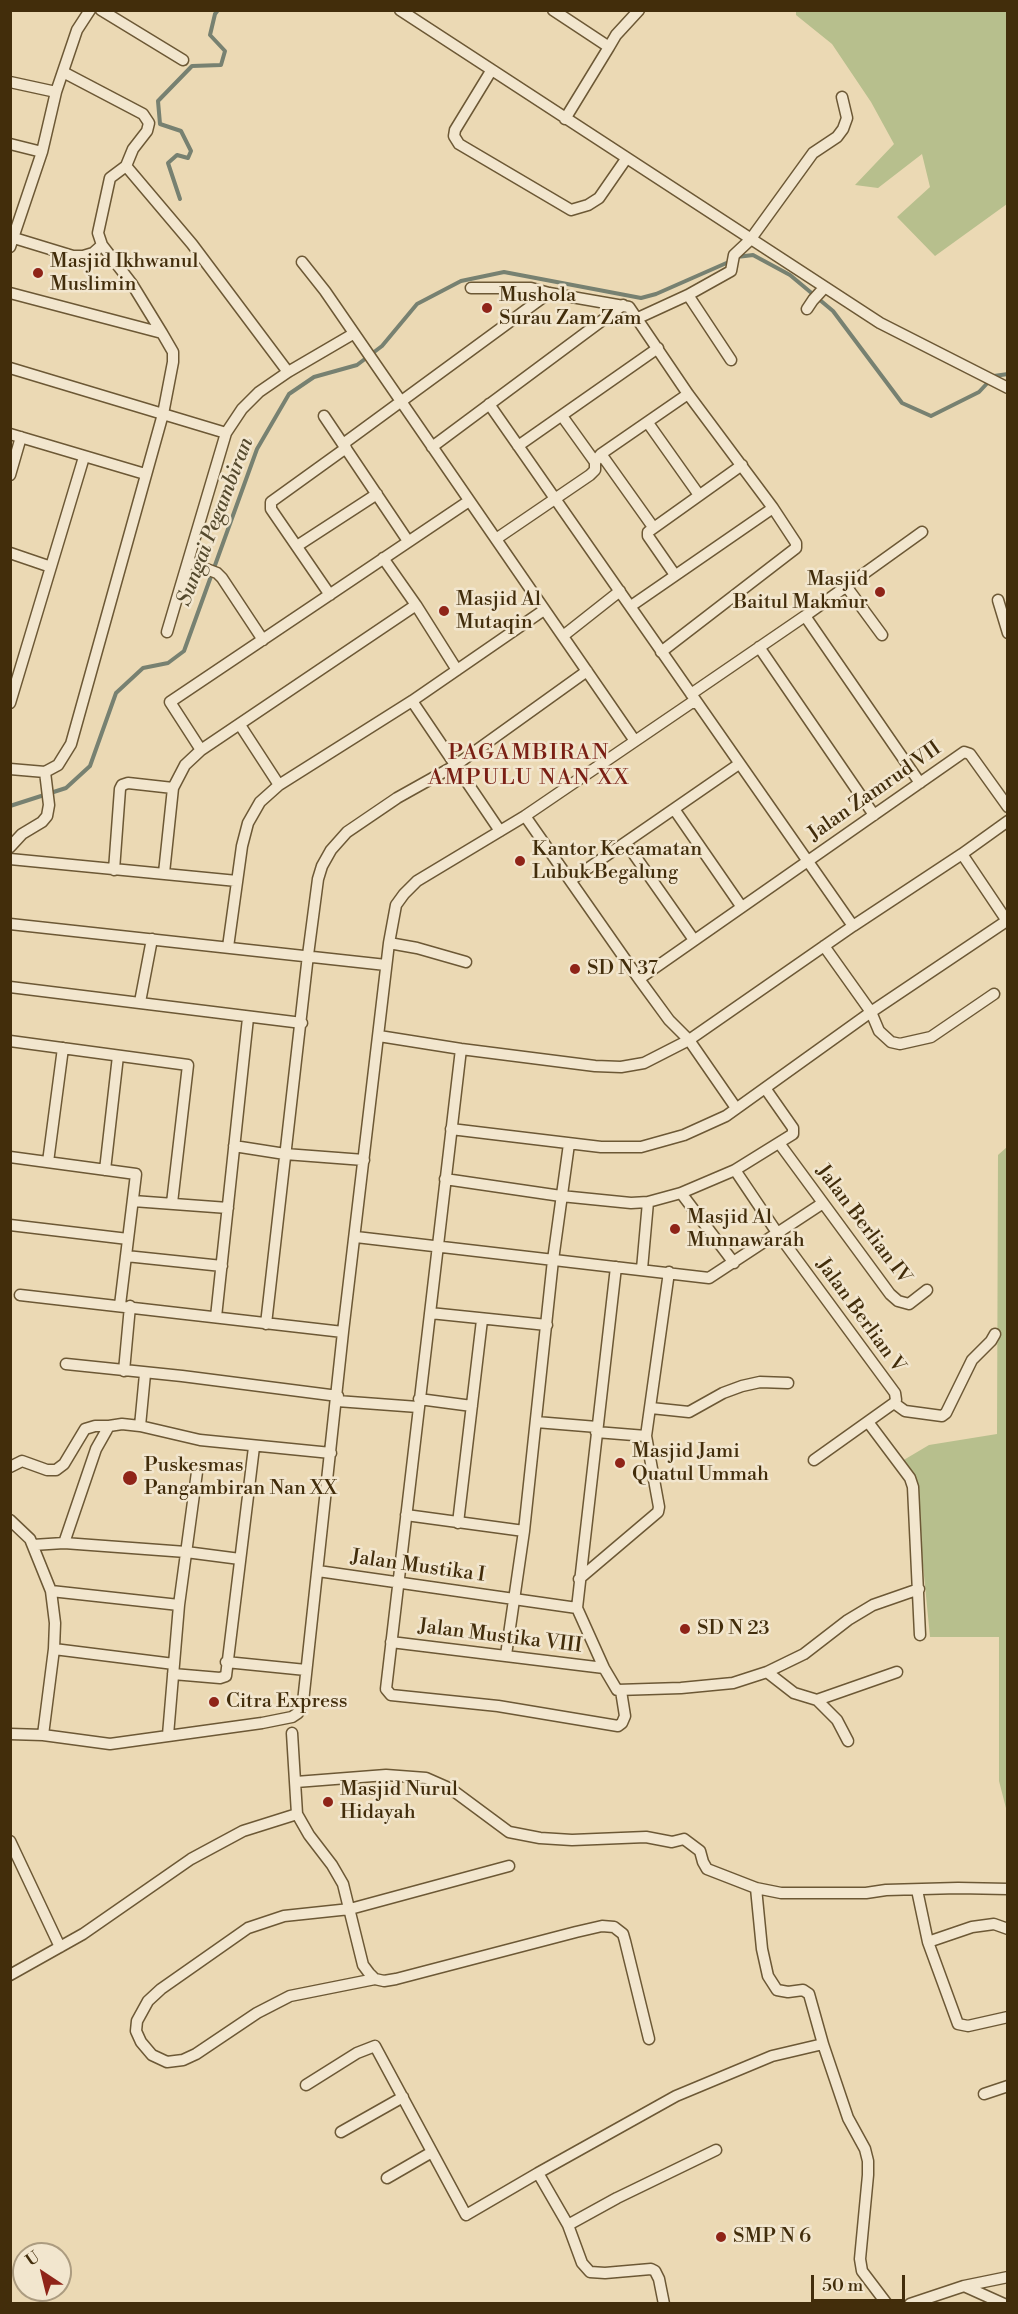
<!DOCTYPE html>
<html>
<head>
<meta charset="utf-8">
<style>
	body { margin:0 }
	#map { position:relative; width:1018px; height:2314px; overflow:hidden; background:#ebd9b4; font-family:"Libre Bodoni",serif }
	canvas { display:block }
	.frame { position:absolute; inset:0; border:12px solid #422d0b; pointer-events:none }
	.north { position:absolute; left:12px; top:2242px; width:60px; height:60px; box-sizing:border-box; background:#f2e6ce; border:2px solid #ac9c80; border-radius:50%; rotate:325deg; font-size:16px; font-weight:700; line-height:24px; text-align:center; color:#422d0b }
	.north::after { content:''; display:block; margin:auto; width:21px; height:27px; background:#8f2418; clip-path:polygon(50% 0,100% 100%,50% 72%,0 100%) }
	.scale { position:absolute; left:811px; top:2275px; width:94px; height:27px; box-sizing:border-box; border:3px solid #422d0b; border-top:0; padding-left:8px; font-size:18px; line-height:21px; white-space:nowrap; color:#422d0b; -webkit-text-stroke:4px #f2e6ce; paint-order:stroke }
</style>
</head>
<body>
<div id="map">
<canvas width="1018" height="2314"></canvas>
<div class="frame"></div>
<div class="north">U</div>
<div class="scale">50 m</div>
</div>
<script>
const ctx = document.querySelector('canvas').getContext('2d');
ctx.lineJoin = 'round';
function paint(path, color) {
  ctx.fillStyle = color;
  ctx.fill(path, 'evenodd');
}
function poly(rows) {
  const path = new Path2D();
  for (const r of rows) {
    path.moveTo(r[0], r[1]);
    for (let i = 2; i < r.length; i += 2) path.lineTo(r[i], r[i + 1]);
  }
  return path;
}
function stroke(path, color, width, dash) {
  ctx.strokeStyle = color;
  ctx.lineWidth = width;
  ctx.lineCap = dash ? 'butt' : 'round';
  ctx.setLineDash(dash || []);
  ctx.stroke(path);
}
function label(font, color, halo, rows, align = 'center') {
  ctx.font = font + ' "Libre Bodoni",serif';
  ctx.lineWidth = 5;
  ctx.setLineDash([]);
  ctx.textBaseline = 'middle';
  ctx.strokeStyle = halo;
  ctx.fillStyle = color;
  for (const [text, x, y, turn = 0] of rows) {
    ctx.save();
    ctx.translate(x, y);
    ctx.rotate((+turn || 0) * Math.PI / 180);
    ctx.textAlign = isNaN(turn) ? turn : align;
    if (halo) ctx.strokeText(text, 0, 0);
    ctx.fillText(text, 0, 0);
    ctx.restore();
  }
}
paint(poly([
	[796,11,1007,11,1007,204,935,256,897,217,930,187,922,154,878,188,855,185,894,144,871,102,832,44,796,15],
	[1007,1147,1007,1812,999,1781,999,1637,930,1637,915,1483,902,1461,929,1445,997,1434,998,1155]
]), '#b7bf8d');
stroke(poly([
	[180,199,168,163,177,155,188,158,191,151,181,131,160,124,158,101,192,66,221,65,225,51,210,35,215,14,218,10],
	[737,257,753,255,790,275,833,311,902,403,931,416,979,392,994,376,1008,374],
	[10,806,66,788,90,766,116,693,143,668,168,663,184,651,257,449,289,394,314,377,357,365,382,346,417,304,461,281,504,272,641,298,656,294,731,261]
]), '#778171', 4);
const minor = poly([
	[101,10,183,60],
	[400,10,880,323,1008,388],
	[553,10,609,47,565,119],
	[609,47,616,35,639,10],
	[491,71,455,130,454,136,459,144,571,210,588,205,599,198,626,159],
	[10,82,56,92],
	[10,144,42,152],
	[126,166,192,244,288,372],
	[14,238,73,256,83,256,93,253,102,245],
	[10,247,42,152,56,92,77,30,90,10],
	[302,262,325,291,635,741],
	[471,288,531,288,549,293,629,307,688,394,773,508,796,543,796,548,661,652],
	[10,293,162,333],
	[688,295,731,360],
	[807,309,813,300,824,288],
	[638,318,688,295,731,271,734,255,750,240,813,153,837,137,843,129,847,118,842,97],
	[10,368,226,433],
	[489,404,853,926],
	[324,416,408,541],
	[562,416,595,462],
	[648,423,699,495],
	[10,434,145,474],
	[343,444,549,293],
	[518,446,658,348],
	[432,447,623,305],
	[601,454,653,527],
	[10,475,21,437],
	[496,539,590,475,595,470,595,462,601,454,688,394],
	[297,546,377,494],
	[10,553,51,567],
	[383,558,416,605,457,670],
	[188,562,217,573,222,578,263,640],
	[675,575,648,536,648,532,742,465],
	[846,586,882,635],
	[330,595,271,509,271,502,346,448],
	[998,600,1008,633],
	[631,606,773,508],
	[805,616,920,783],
	[167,632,226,433,242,409,259,392,288,372,353,334],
	[563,636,620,591],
	[759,647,874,815],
	[691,694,805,616,922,532],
	[412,701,500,831],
	[10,703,84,457],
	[240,725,279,785],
	[201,750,170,702,469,501],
	[10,769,45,772,58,765,71,744,163,414,173,362,173,352,162,333,132,284,102,245,98,233,110,178,126,166,133,149,147,131,149,123,143,114,63,72],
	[674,809,741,906],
	[525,816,639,979,669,1020,689,1040,736,1108],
	[626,843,694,940],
	[10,847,22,834,42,822,47,816,49,805,45,772],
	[962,854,1007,921],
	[10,859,237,881],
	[114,870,120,789,122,785,128,783,173,788],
	[164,873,173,788,185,765,201,750,416,605],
	[571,880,739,764],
	[10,924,386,965],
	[389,943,417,948,466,962],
	[824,946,871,1012,879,1031,891,1042,900,1044,931,1037,994,994],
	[228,947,242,846,248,823,260,802,279,785,412,701,544,610],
	[639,979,964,752,970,754,1008,807],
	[10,987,302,1023],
	[140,1002,152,939],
	[379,1036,461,1049,595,1066,621,1067,644,1063,689,1040,853,926,962,854,1008,821],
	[10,1041,188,1065,172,1203],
	[461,1049,386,1689,391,1695,498,1706,618,1726,622,1723,625,1716,621,1691],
	[451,1129,601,1147,641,1147,684,1135,726,1116,871,1012,1008,920],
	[779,1143,890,1294,898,1301,909,1304,927,1290],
	[234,1146,285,1154,364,1160],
	[10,1157,136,1174,120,1305],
	[48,1162,63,1048],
	[105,1170,118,1056],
	[735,1170,778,1234,895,1393,896,1400,894,1403,814,1460],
	[445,1179,561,1196,631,1203,648,1202,681,1193,735,1170,793,1134,793,1128,765,1088],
	[681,1193,734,1263],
	[133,1201,228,1208],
	[10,1225,128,1239],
	[356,1237,709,1278,823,1203],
	[126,1256,222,1266],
	[616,1267,577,1608,604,1668,617,1690,681,1688,733,1683,767,1672,804,1654,848,1620,873,1605,919,1589],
	[642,1269,648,1202],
	[20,1295,343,1332],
	[430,1313,547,1325],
	[216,1317,248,1018],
	[266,1324,308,955,318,879,322,866,331,850,347,832,397,798,456,765,587,671],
	[66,1364,182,1376,338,1396],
	[124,1371,130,1306],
	[419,1399,472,1406],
	[337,1401,418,1407],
	[894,1403,905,1411,942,1416,946,1413,972,1360,991,1341,995,1334],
	[651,1408,689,1412,723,1393,742,1386,760,1382,788,1383],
	[536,1422,597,1427],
	[868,1422,910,1478,913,1487,920,1635],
	[140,1426,145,1374],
	[596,1432,646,1436],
	[10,1467,22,1461,47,1470,56,1470,64,1464,85,1429,95,1426,109,1426],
	[406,1515,524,1531],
	[10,1520,30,1539,51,1591,55,1623,54,1649,43,1735],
	[458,1523,482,1320],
	[64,1543,186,1552,240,1559],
	[33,1545,64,1543,96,1449,109,1426,122,1424,140,1426,200,1440,331,1453],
	[318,1571,577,1608],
	[579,1579,658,1512,659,1507,646,1436,669,1272],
	[51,1591,179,1605],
	[391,1642,604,1668],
	[54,1649,174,1664],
	[506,1655,524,1531,553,1260,569,1144],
	[226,1662,306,1670],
	[767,1672,794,1693,817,1700,897,1672],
	[173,1674,220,1678,226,1676,254,1447],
	[817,1700,837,1720,848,1741],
	[292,1733,297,1814,309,1835,332,1865,343,1884,363,1965,369,1973,375,1979,384,1981,396,1979,576,1932,602,1926,614,1927,623,1934,625,1941,649,2039],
	[10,1734,43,1735,110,1744,262,1723,292,1717,298,1713,303,1702,343,1332,389,943,396,905,404,894,417,881,525,816,691,703,696,703],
	[168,1735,179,1605,197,1472],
	[296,1782,386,1775,426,1778,451,1789,509,1832,540,1838,572,1840,646,1837,672,1842,684,1839,700,1851,703,1862,707,1869,756,1888,781,1893,866,1893,886,1890,958,1888,1008,1889],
	[10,1841,60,1947],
	[756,1888,762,1949,768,1976,777,1990,788,1992,803,1990,809,1994,823,2044],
	[917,1890,928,1942,972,1927,994,1924,1008,1929],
	[928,1942,958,2024,968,2026,1008,2017],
	[10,1975,83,1934,191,1859,243,1831,297,1814],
	[375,1979,290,1996,257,2013,196,2054,183,2060,167,2062,152,2055,141,2042,136,2031,137,2021,148,2001,161,1989,248,1928,284,1916,350,1909,509,1866],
	[306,2085,357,2053,375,2046,466,2215,538,2173,568,2225],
	[984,2094,1008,2086],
	[341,2132,403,2097],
	[538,2173,676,2096,772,2056,823,2044,848,2118,865,2149,868,2161,868,2175,860,2259,862,2271,887,2304],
	[387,2178,432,2152],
	[964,2286,1004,2304],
	[664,2304,659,2279,655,2271,651,2269,605,2273,590,2272,582,2263,568,2225,617,2198,716,2150],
	[910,2304,964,2286,1008,2277]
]);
stroke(minor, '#6c5835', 13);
stroke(minor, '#f2e6ce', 10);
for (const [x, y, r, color] of [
	[38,273,6,"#8f2418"],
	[487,308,6,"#8f2418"],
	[880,592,6,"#8f2418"],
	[444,611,6,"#8f2418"],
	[520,861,6,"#8f2418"],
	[575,969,6,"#8f2418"],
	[675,1229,6,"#8f2418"],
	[620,1463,6,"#8f2418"],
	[130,1478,8,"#8f2418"],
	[685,1629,6,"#8f2418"],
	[214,1702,6,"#8f2418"],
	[328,1802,6,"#8f2418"],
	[721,2237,6,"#8f2418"]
]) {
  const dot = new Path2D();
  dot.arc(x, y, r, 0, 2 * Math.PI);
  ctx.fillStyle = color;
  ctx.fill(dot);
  stroke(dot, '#f2e6ce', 2);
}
label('20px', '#422d0b', '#f2e6ce', [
	["Masjid Ikhwanul",50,262],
	["Muslimin",50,285],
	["Mushola",499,296],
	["Surau Zam Zam",499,319],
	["Masjid",868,580,"right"],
	["Baitul Makmur",868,603,"right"],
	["Masjid Al",456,600],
	["Mutaqin",456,623],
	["Kantor Kecamatan",532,850],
	["Lubuk Begalung",532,873],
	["SD N 37",587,969],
	["Masjid Al",687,1218],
	["Munnawarah",687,1241],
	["Masjid Jami",632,1452],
	["Quatul Ummah",632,1475],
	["Puskesmas",144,1466],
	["Pangambiran Nan XX",144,1489],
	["SD N 23",697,1629],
	["Citra Express",226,1702],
	["Masjid Nurul",340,1790],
	["Hidayah",340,1813],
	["SMP N 6",733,2237]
], 'left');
label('20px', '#422d0b', '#f2e6ce', [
	["Jalan Zamrud VII",875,792,-35],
	["Jalan Berlian IV",863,1225,53],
	["Jalan Berlian V",860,1316,54],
	["Jalan Mustika I",418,1567,8],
	["Jalan Mustika VIII",500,1637,7]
]);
label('italic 21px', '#54492d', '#f2e6ce', [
	["Sungai Pegambiran",216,522,-69]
]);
ctx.letterSpacing = '1.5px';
label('22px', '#7a1f14', '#f2e6ce', [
	["PAGAMBIRAN",529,754],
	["AMPULU NAN XX",529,779]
]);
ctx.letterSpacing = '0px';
</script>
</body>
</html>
